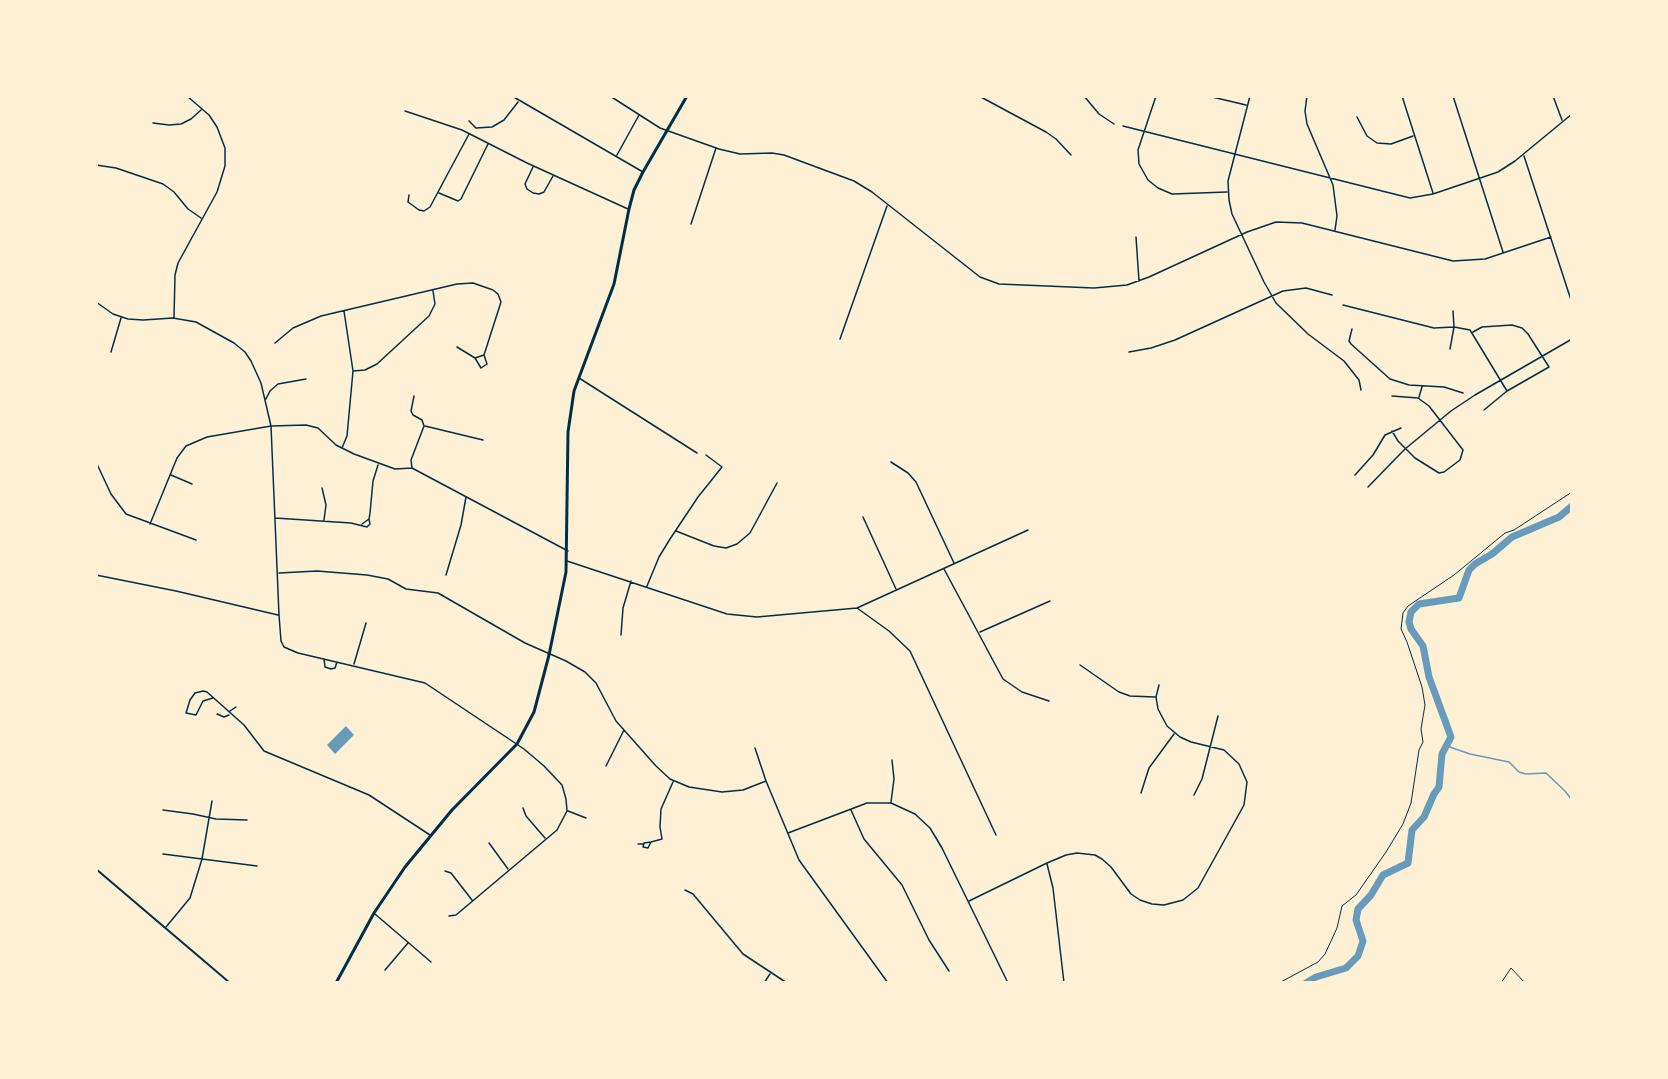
<!DOCTYPE html>
<html>
<head>
<meta charset="utf-8">
<style>
	body { margin:0 }
	#map { position:relative; width:1668px; height:1079px; overflow:hidden; background:#fdf0d5; font-family:Quicksand,sans-serif }
	canvas { display:block }
	.frame { position:absolute; inset:0; border:98px solid #fdf0d5; pointer-events:none }
</style>
</head>
<body>
<div id="map">
<canvas width="1668" height="1079"></canvas>
<div class="frame"></div>
</div>
<script>
const ctx = document.querySelector('canvas').getContext('2d');
ctx.lineJoin = 'round';
function paint(path, color) {
  ctx.fillStyle = color;
  ctx.fill(path, 'evenodd');
}
function poly(rows) {
  const path = new Path2D();
  for (const r of rows) {
    path.moveTo(r[0], r[1]);
    for (let i = 2; i < r.length; i += 2) path.lineTo(r[i], r[i + 1]);
  }
  return path;
}
function stroke(path, color, width, dash) {
  ctx.strokeStyle = color;
  ctx.lineWidth = width;
  ctx.lineCap = dash ? 'butt' : 'round';
  ctx.setLineDash(dash || []);
  ctx.stroke(path);
}
paint(poly([
	[346,726,354,735,335,754,327,745]
]), '#669bbc');
stroke(poly([
	[1447,746,1470,754,1509,762,1519,772,1526,774,1546,773,1565,791,1572,800]
]), '#669bbc', 1.5);
stroke(poly([
	[1306,983,1316,977,1346,968,1358,956,1363,941,1356,920,1358,909,1371,895,1383,875,1408,863,1412,830,1424,817,1434,794,1439,787,1442,754,1451,737,1429,677,1423,646,1411,629,1409,622,1411,612,1419,604,1459,598,1469,570,1475,564,1492,554,1512,537,1559,517,1572,506]
]), '#669bbc', 7);
stroke(poly([
	[1279,983,1318,962,1325,954,1337,928,1342,906,1356,895,1386,852,1403,824,1411,803,1419,750,1423,742,1421,729,1425,705,1422,687,1407,642,1401,629,1403,613,1408,606,1454,575,1505,533,1514,530,1572,492]
]), '#003049', 1);
stroke(poly([
	[1501,983,1511,968,1525,983]
]), '#003049', 1);
stroke(poly([
	[512,96,643,172],
	[610,96,660,128,719,149,740,154,772,153,784,155,854,181,872,192,980,277,999,284,1094,288,1127,285,1149,277,1247,232,1276,222,1302,223,1453,261,1485,259,1551,237],
	[979,96,1046,132,1056,139,1071,155],
	[1084,96,1099,114,1114,124],
	[1156,96,1138,150,1139,164,1148,180,1158,188,1172,194,1227,192],
	[1208,96,1246,105],
	[1250,96,1228,181,1229,200,1232,214,1264,282,1276,303,1308,334,1344,361,1359,380,1361,390],
	[1307,96,1305,111,1307,124,1333,185,1337,216,1335,230],
	[1402,96,1433,193],
	[1453,96,1503,252],
	[1553,96,1562,120],
	[405,111,462,130,527,163,628,209],
	[1357,117,1367,136,1377,143,1391,144,1413,136],
	[469,121,476,128,492,127,504,120,518,102],
	[153,123,169,125,181,124,191,119,201,110],
	[1123,126,1410,198,1433,194,1498,172,1515,161,1572,114],
	[617,155,639,115],
	[1524,156,1572,303],
	[96,165,116,168,163,184,174,192,188,209,201,218],
	[533,167,525,184,527,189,533,193,539,194,544,192,553,176],
	[439,193,458,201,461,199,488,144],
	[409,195,408,202,419,210,424,211,430,207,469,134],
	[691,224,716,148],
	[1136,237,1139,281],
	[96,302,113,314,128,319,143,320,173,318,196,322,234,343,245,352,251,361,261,383,271,426,279,615,281,641,284,647,298,653,425,683,524,749,544,766,562,785,566,799,567,811,557,830,456,915,449,916],
	[1343,305,1434,328,1454,327,1470,330,1507,391],
	[174,317,175,275,178,263,217,192,225,166,225,148,217,127,209,115,187,96],
	[1352,329,1349,341,1351,344,1390,379,1409,385,1444,387,1463,393],
	[1473,332,1482,327,1512,325,1522,328,1528,334,1549,367,1507,391,1484,410],
	[840,339,887,206],
	[275,343,293,328,321,316,457,284,473,283,493,290,498,294,501,302,484,355,475,358],
	[457,347,475,358,481,368,487,364,484,355],
	[1450,349,1454,327,1453,311],
	[111,352,121,318],
	[1129,352,1151,348,1175,340,1283,291,1306,288,1332,295],
	[353,371,365,370,377,364,429,316,435,304,433,291],
	[579,378,697,453],
	[1392,396,1418,398,1429,406,1463,450,1460,460,1444,472,1439,473,1415,458,1398,441,1392,431],
	[1419,397,1422,387],
	[266,399,270,391,278,384,306,379],
	[425,426,483,440],
	[342,448,347,436,353,371,344,311],
	[96,462,111,494,126,514,196,540],
	[891,462,908,473,916,482,954,563],
	[412,468,411,460,424,426,422,420,413,415,411,411,414,396],
	[171,475,192,484],
	[1355,475,1373,455,1385,435,1401,428],
	[1368,487,1405,449,1451,411,1475,395,1572,339],
	[322,488,326,505,324,520],
	[863,517,896,589],
	[275,518,351,523,367,527,370,524,369,519],
	[150,524,177,458,186,446,207,437,271,426,306,425,318,428,336,445,354,454,395,469,412,468,568,551],
	[362,524,369,519,370,513,373,481,378,465],
	[676,531,714,546,726,548,737,544,750,533,777,483],
	[567,561,727,614,757,617,857,608,1028,530],
	[944,569,1003,679,1022,692,1049,701],
	[279,573,317,571,367,575,388,579,406,589,438,593,525,643,566,661,585,672,596,683,616,721,656,766,670,779,689,787,722,792,743,790,766,781],
	[96,575,176,591,278,615],
	[446,575,461,525,466,497],
	[647,586,659,557,670,539,698,497,722,467,706,455],
	[857,608,889,631,910,651,996,835],
	[980,632,1050,601],
	[621,635,623,608,631,581],
	[324,659,325,667,331,669,335,668,337,662],
	[354,664,366,623],
	[1080,665,1119,692,1130,696,1155,697],
	[213,698,203,701,196,715,186,713,190,700,195,693,203,691,207,692,244,725,264,751,369,795,430,835],
	[230,711,236,707],
	[217,714,224,717,229,715],
	[755,748,766,781,799,860,888,983],
	[606,766,624,730],
	[1141,793,1149,768,1174,734],
	[1194,795,1202,779,1218,716],
	[891,802,894,779,892,760],
	[523,808,526,816,545,838],
	[163,810,193,814,216,819,247,820],
	[851,810,864,839,902,885,929,940,949,971],
	[568,811,586,818],
	[788,833,867,803,891,803,915,814,930,828,942,848,1008,983],
	[651,842,644,843,643,847,648,848,651,842,662,839,660,827,661,809,673,782],
	[489,843,508,869],
	[638,844,644,844],
	[163,854,257,866],
	[1047,864,1053,888,1064,983],
	[445,871,451,873,472,900],
	[685,890,693,894,743,954,787,983],
	[969,901,1047,863,1066,855,1077,853,1095,855,1102,859,1111,867,1131,894,1140,900,1152,904,1164,905,1183,900,1198,888,1244,805,1247,782,1239,764,1224,750,1191,742,1180,737,1167,726,1158,709,1156,697,1159,685],
	[375,914,431,962],
	[166,927,190,898,202,859,212,801],
	[385,970,408,943],
	[764,983,770,974]
]), '#003049', 1.5);
stroke(poly([
	[96,869,230,983]
]), '#003049', 2);
stroke(poly([
	[336,983,374,913,405,867,452,810,517,744,534,712,549,655,566,572,568,432,574,391,614,284,629,209,634,190,643,172,687,96]
]), '#003049', 3);
</script>
</body>
</html>
